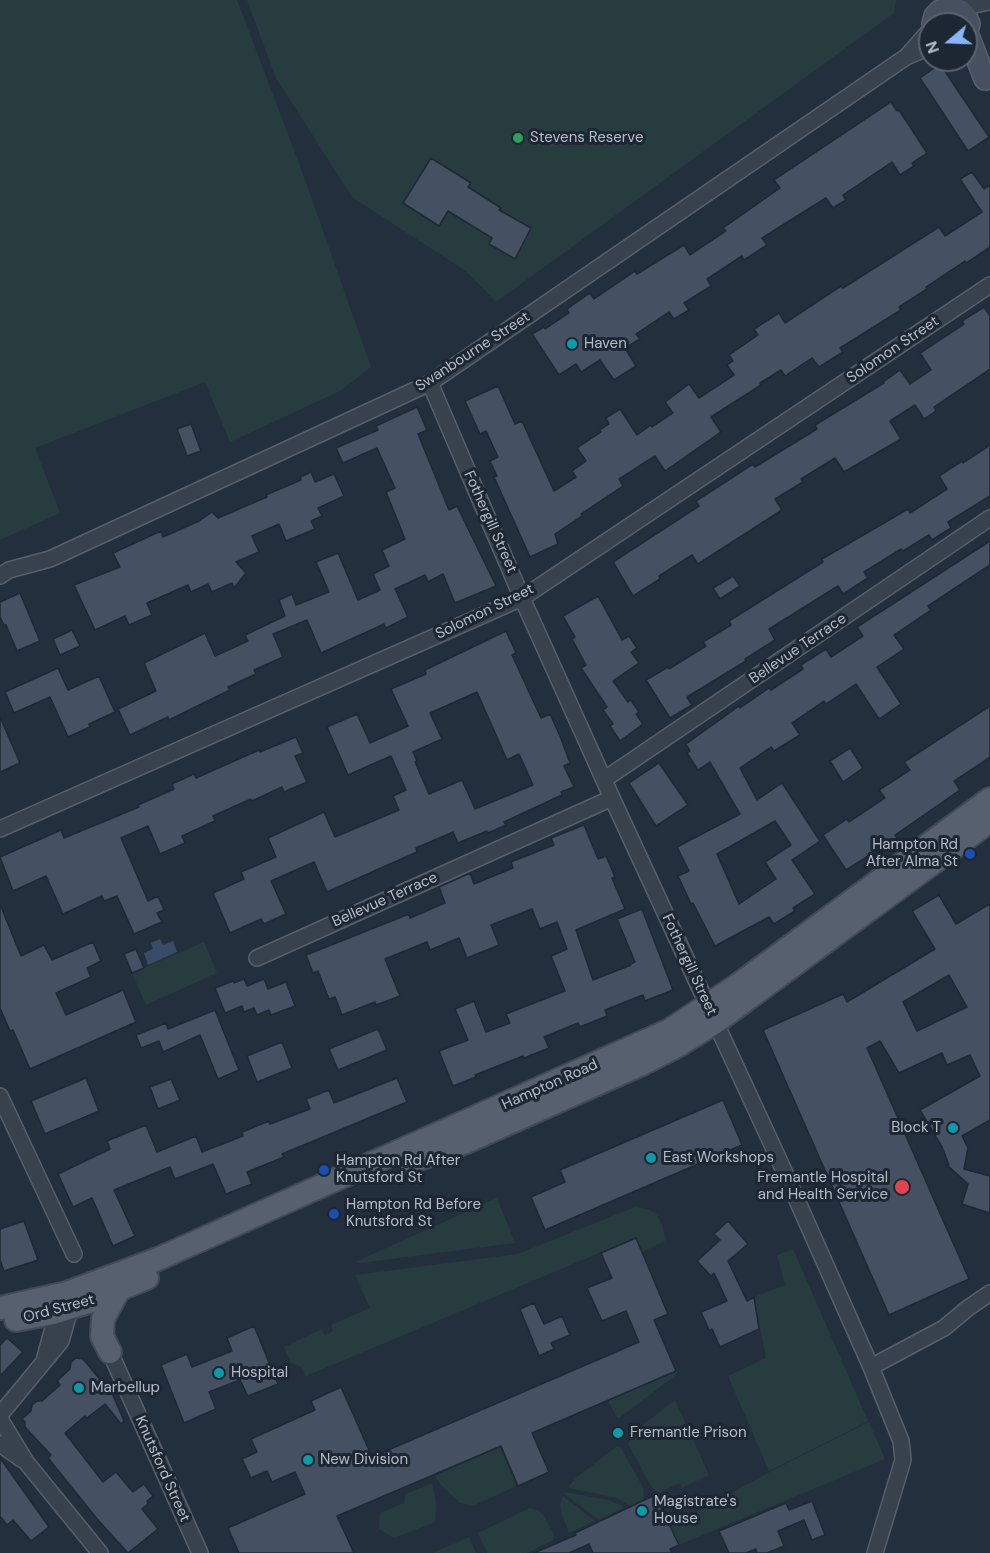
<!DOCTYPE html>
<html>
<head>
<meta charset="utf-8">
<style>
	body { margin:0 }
	#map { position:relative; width:990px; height:1553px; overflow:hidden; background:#242f3e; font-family:"DM Sans",sans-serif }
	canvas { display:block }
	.north { position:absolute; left:918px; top:12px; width:60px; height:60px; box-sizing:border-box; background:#1d2633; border:2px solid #59626f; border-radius:50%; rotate:251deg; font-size:16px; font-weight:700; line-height:24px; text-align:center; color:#b4bcc9 }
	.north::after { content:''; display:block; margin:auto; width:21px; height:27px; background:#8ab4f8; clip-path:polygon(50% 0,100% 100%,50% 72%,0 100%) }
</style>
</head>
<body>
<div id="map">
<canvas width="990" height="1553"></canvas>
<div class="north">N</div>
</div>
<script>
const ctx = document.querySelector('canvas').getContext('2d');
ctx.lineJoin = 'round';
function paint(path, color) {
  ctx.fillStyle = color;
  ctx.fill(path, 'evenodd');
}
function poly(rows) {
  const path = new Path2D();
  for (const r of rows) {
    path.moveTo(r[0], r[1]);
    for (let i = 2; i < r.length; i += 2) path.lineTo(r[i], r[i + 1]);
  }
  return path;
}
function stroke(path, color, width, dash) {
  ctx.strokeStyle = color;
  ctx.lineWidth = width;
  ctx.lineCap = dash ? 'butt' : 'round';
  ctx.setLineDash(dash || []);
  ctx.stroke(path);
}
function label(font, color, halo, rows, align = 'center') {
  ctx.font = font + ' "DM Sans",sans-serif';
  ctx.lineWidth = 6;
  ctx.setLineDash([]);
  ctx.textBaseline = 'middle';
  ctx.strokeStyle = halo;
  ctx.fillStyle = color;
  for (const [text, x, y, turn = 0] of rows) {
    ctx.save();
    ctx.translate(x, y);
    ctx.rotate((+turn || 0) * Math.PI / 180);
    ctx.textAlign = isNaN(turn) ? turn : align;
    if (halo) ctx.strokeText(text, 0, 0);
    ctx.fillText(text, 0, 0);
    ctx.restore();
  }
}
paint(poly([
	[0,0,237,0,303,174,371,367,340,391,230,442,205,382,35,448,60,513,0,540],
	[247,0,896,0,894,13,496,302,467,272,352,197,276,78],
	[204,942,217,973,146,1005,132,973],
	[497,1198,515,1243,360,1263,355,1262],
	[635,1207,650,1210,657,1215,663,1227,665,1241,642,1252,635,1238,306,1376,300,1366,291,1363,284,1347,322,1329,325,1335,333,1331,331,1325,370,1308,355,1275,518,1254],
	[793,1249,868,1421,769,1471,728,1376,766,1358,754,1297,785,1285,777,1255],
	[677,1369,677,1373,673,1377,622,1416,618,1418,616,1416,608,1400],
	[675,1400,709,1475,682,1488,680,1483,658,1493,652,1488,628,1444,632,1437,631,1434],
	[869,1422,885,1459,679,1545,670,1527,768,1473],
	[617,1446,621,1448,644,1489,643,1499,631,1506,617,1498,570,1488,569,1486,576,1478],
	[500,1447,516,1486,473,1506,460,1503,442,1486,435,1476],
	[432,1483,436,1502,435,1522,394,1538,379,1529,380,1513,404,1503,406,1494],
	[565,1492,609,1500,624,1507,599,1520,564,1494],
	[563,1496,595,1521,569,1533,561,1512,560,1504],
	[530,1508,539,1511,543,1515,554,1534,553,1540,527,1553,487,1553,478,1533],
	[469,1537,476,1553,433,1553]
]), '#263c3f');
paint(poly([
	[160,939,163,945,173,941,177,952,148,965,144,953,153,949,151,943]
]), '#394c67');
const building = poly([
	[940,64,989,137,968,151,920,78,940,64],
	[891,102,897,111,899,110,927,153,912,163,914,166,900,175,892,162,843,195,846,200,833,208,826,198,762,238,767,245,744,260,742,256,707,279,711,286,684,303,689,310,674,319,669,312,636,334,640,339,625,348,636,366,614,380,600,360,581,372,576,364,559,375,532,334,544,327,545,329,569,313,567,309,590,293,594,299,635,271,637,274,684,245,690,255,726,231,723,228,780,188,774,180,891,102],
	[431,158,471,183,468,187,501,208,499,210,531,228,515,259,489,244,492,238,448,211,439,226,403,203,431,158],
	[972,172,984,189,990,185,990,247,966,263,965,261,926,287,927,289,899,307,901,310,840,348,843,352,819,367,812,358,785,376,781,370,760,383,761,385,711,417,721,432,665,471,655,456,619,479,623,486,581,514,582,516,555,534,558,544,530,557,494,477,497,476,490,461,498,457,486,431,480,434,465,401,498,386,515,424,522,421,554,491,576,477,572,471,586,461,577,448,601,432,600,430,609,424,606,418,620,409,637,435,651,425,652,427,673,413,665,402,689,384,699,398,734,375,727,365,733,361,729,355,758,335,754,329,779,313,785,323,841,286,843,288,939,227,945,236,982,212,960,179,972,172],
	[984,307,990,316,990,369,934,407,936,411,924,419,915,405,890,421,901,439,844,472,835,458,801,479,803,482,775,499,782,510,698,564,692,555,659,576,660,579,633,596,613,562,699,506,696,501,753,464,755,467,817,429,815,425,884,383,883,382,900,370,910,384,931,370,920,353,964,324,962,321,984,307],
	[417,407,427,430,418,434,449,510,457,506,496,586,455,603,443,574,428,582,425,575,395,589,408,617,386,628,384,624,321,653,307,620,273,634,283,657,254,670,256,674,228,687,230,690,169,720,168,717,130,735,118,709,156,691,144,663,205,633,215,656,248,641,245,635,285,616,279,600,292,594,296,605,329,592,316,562,338,553,358,600,380,590,373,574,389,566,382,550,405,539,386,492,395,488,377,448,343,463,336,448,378,430,376,426,417,407],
	[191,424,201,451,187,456,177,429,191,424],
	[990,445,990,496,948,522,951,528,932,540,929,535,903,551,901,549,864,572,868,578,843,594,838,586,769,629,775,640,745,659,746,661,687,697,692,705,670,718,646,680,668,667,669,669,706,646,703,642,731,625,729,621,823,562,822,559,908,509,910,513,947,489,939,476,962,461,963,463,990,445],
	[311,472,315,482,334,474,344,496,318,508,322,516,311,521,315,529,286,541,279,524,252,536,259,552,236,562,246,573,234,588,232,583,212,592,208,584,191,592,188,585,147,603,152,615,129,625,125,616,95,630,74,585,120,567,113,553,161,531,163,537,199,521,212,512,218,518,267,497,266,495,301,480,300,477,311,472],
	[990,541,990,565,928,606,931,610,894,635,904,649,877,667,901,704,879,719,856,684,826,704,824,701,792,723,800,735,774,751,771,747,740,768,757,800,782,783,820,841,792,860,815,894,793,908,795,911,774,924,769,917,715,946,693,903,691,904,678,876,689,871,677,847,740,814,710,762,698,770,687,753,690,751,686,744,739,706,740,708,769,688,771,690,803,669,801,665,826,649,831,657,863,636,857,627,990,541],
	[775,821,791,845,765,862,776,879,739,904,717,854,775,821],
	[733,576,740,586,720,599,713,588,733,576],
	[20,593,40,641,17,651,6,625,4,625,0,617,0,602,20,593],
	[598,596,622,640,629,636,637,648,631,652,639,663,613,681,628,702,631,700,639,712,636,714,643,724,620,741,610,726,613,724,603,710,607,707,581,668,586,665,572,639,575,637,563,616,598,596],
	[72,630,80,646,60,655,53,639,72,630],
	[506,631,516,653,512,655,541,718,550,714,560,736,570,763,564,766,574,787,561,792,562,795,504,822,506,825,488,833,487,831,458,843,453,832,416,848,417,852,327,892,314,862,271,881,286,914,264,924,261,919,230,933,213,893,244,879,241,872,276,857,268,838,324,812,335,837,399,810,393,796,406,790,391,756,348,775,327,727,357,714,370,743,408,726,391,689,426,674,425,670,506,631],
	[477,692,507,760,519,754,533,785,475,809,462,780,429,794,415,762,417,761,413,752,442,739,430,713,477,692],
	[58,668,68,690,99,676,115,712,89,724,90,727,68,737,50,697,14,713,5,692,58,668],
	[990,706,990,757,954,781,960,790,895,835,897,838,846,870,823,835,847,819,849,822,885,798,879,790,910,770,904,762,990,706],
	[0,717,20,763,0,772,0,717],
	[296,737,303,753,295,756,307,782,284,792,282,787,252,801,251,799,213,816,215,821,182,836,185,843,160,854,148,826,121,838,148,901,158,896,164,910,157,913,162,922,134,934,117,896,104,901,102,896,63,914,46,876,13,891,0,857,61,830,64,838,139,807,138,805,174,789,172,784,194,774,196,778,259,750,260,752,296,737],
	[850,748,863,768,843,782,830,761,850,748],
	[659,763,688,805,656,826,629,783,659,763],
	[584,825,598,859,606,856,615,877,612,878,625,909,576,930,593,980,631,965,630,964,635,962,617,919,642,909,673,990,645,1001,643,995,605,1010,607,1016,580,1027,578,1023,544,1037,549,1048,524,1058,523,1056,475,1075,476,1077,453,1086,439,1051,468,1040,455,1009,474,1001,486,1032,510,1023,506,1014,565,991,551,956,567,949,557,922,540,929,532,909,491,925,499,945,467,958,459,938,430,950,427,942,385,959,400,996,376,1005,375,1002,342,1015,335,997,329,999,318,971,313,973,306,955,409,914,410,918,445,903,439,887,470,873,474,884,513,868,511,862,554,845,551,838,584,825],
	[939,895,956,924,990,904,990,1120,962,1136,968,1148,964,1169,990,1176,990,1213,962,1204,968,1184,947,1165,949,1165,942,1147,920,1110,980,1076,970,1055,947,1065,942,1053,899,1073,880,1041,867,1048,969,1279,889,1315,763,1030,843,994,847,1002,935,949,912,911,939,895],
	[949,975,967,1007,917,1031,903,1002,949,975],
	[0,904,21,956,44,945,52,960,93,942,101,961,87,968,91,977,56,993,66,1015,123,990,136,1022,30,1069,13,1030,10,1031,0,1008,0,904],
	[136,949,144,968,132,973,124,954,136,949],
	[244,979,247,986,264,979,268,989,286,982,295,1006,271,1015,269,1010,257,1015,254,1008,244,1012,242,1006,225,1013,215,988,233,981,234,983,244,979],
	[215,1010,239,1070,218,1079,200,1035,163,1052,159,1041,141,1048,136,1035,166,1023,168,1029,215,1010],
	[378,1029,387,1050,338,1070,329,1049,378,1029],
	[282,1042,292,1068,257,1082,247,1056,282,1042],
	[86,1078,99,1111,45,1134,31,1101,86,1078],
	[397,1078,407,1102,282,1154,284,1157,247,1172,252,1184,226,1194,213,1164,175,1179,170,1167,114,1190,135,1236,113,1246,92,1198,73,1207,58,1174,110,1149,107,1141,146,1125,157,1152,196,1136,202,1152,243,1136,242,1132,269,1121,270,1124,310,1109,306,1099,329,1090,334,1103,397,1078],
	[171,1079,180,1100,158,1109,150,1087,171,1079],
	[723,1100,742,1145,545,1230,531,1197,565,1182,560,1170,723,1100],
	[24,1221,38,1260,4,1271,0,1260,0,1229,24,1221],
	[728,1221,748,1244,728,1261,747,1301,754,1297,759,1329,720,1347,712,1329,709,1330,701,1312,727,1301,714,1273,711,1276,697,1261,720,1240,714,1234,728,1221],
	[636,1238,668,1314,654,1320,676,1371,532,1433,549,1472,518,1486,501,1446,337,1516,354,1553,239,1553,228,1528,305,1494,295,1472,272,1482,267,1471,251,1478,242,1459,257,1452,251,1439,315,1410,311,1401,341,1387,372,1457,639,1342,626,1311,602,1321,587,1288,612,1278,601,1253,636,1238],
	[534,1303,544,1324,562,1316,570,1335,551,1343,554,1349,539,1356,520,1309,534,1303],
	[254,1326,278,1384,248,1396,240,1380,209,1392,216,1409,184,1423,161,1365,187,1354,192,1367,232,1351,227,1338,254,1326],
	[7,1338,23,1352,0,1376,0,1345,7,1338],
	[76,1358,83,1359,107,1388,109,1386,124,1421,121,1424,105,1404,87,1418,85,1416,65,1433,103,1482,116,1472,133,1492,144,1484,153,1496,147,1501,148,1504,142,1509,158,1529,128,1553,98,1520,48,1458,51,1455,25,1427,25,1422,22,1419,31,1411,32,1405,37,1401,42,1401,60,1385,57,1381,70,1369,71,1362,76,1358],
	[0,1458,49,1527,31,1541,13,1520,7,1525,0,1516,0,1458],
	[655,1495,679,1545,670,1549,672,1553,593,1553,589,1544,569,1553,534,1553,576,1535,575,1533,655,1495],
	[812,1501,825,1535,812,1540,804,1520,778,1531,784,1546,767,1553,757,1553,756,1549,746,1553,729,1553,719,1531,786,1503,789,1510,812,1501]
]);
paint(building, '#455162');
stroke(building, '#1f2835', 1.5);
const street = poly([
	[957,9,988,2],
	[908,55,930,30],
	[430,383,522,598,612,798,780,1162,871,1367,901,1441,903,1460,875,1553],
	[0,576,9,570,50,559,430,383,906,57,930,47],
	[605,779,990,518],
	[0,829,522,598,990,285],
	[257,958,612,798],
	[0,1096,74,1254],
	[110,1352,200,1553],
	[45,1357,53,1328,51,1305],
	[871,1367,944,1328,968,1308,990,1293],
	[0,1415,61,1341,71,1306,70,1301],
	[0,1419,26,1462,100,1553],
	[0,1444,21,1459]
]);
const secondary = poly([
	[933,24,935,16,940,11,952,8,961,11,966,17,969,24,966,34],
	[967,33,985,79]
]);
const primary = poly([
	[411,1162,466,1142,644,1063,679,1045,716,1022,990,821],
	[0,1308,67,1293,158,1259,670,1030,738,985,990,799],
	[16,1320,53,1313,88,1302,147,1278],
	[110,1352,102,1336,103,1319,118,1291]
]);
stroke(street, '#565f6c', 18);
stroke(secondary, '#565f6c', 24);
stroke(primary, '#414a57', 26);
stroke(street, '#38414e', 15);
stroke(secondary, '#465061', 21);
stroke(primary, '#56606e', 22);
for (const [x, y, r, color] of [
	[518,138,6,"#2e9e5b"],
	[572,344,6,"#0f9aa8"],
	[970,854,6,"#1a4fb4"],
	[953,1128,6,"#0f9aa8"],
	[651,1158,6,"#0f9aa8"],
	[324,1170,6,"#1a4fb4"],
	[902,1187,8,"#e0444e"],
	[334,1214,6,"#1a4fb4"],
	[219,1373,6,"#0f9aa8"],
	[79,1388,6,"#0f9aa8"],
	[618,1433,6,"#0f9aa8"],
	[308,1460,6,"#0f9aa8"],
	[642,1511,6,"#0f9aa8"]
]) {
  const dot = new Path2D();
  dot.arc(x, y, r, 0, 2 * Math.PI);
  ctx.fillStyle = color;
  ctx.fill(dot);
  stroke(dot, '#1d2633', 2);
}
label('15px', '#b4bcc9', '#1d2633', [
	["Stevens Reserve",530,138],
	["Haven",584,344],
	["Hampton Rd",958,845,"right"],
	["After Alma St",958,862,"right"],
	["Block T",941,1128,"right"],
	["East Workshops",663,1158],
	["Hampton Rd After",336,1161],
	["Knutsford St",336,1178],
	["Fremantle Hospital",888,1178,"right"],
	["and Health Service",888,1195,"right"],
	["Hampton Rd Before",346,1205],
	["Knutsford St",346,1222],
	["Hospital",231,1373],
	["Marbellup",91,1388],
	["Fremantle Prison",630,1433],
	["New Division",320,1460],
	["Magistrate's",654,1502],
	["House",654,1519]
], 'left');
label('15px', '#b4bcc9', '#1d2633', [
	["Solomon Street",893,350,-34],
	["Swanbourne Street",473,352,-33],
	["Fothergill Street",490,522,66],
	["Solomon Street",485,612,-26],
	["Bellevue Terrace",798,649,-34],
	["Bellevue Terrace",385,900,-24],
	["Fothergill Street",689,965,65],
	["Hampton Road",550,1085,-24],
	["Ord Street",59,1309,-15],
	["Knutsford Street",162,1469,66]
]);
</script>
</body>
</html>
